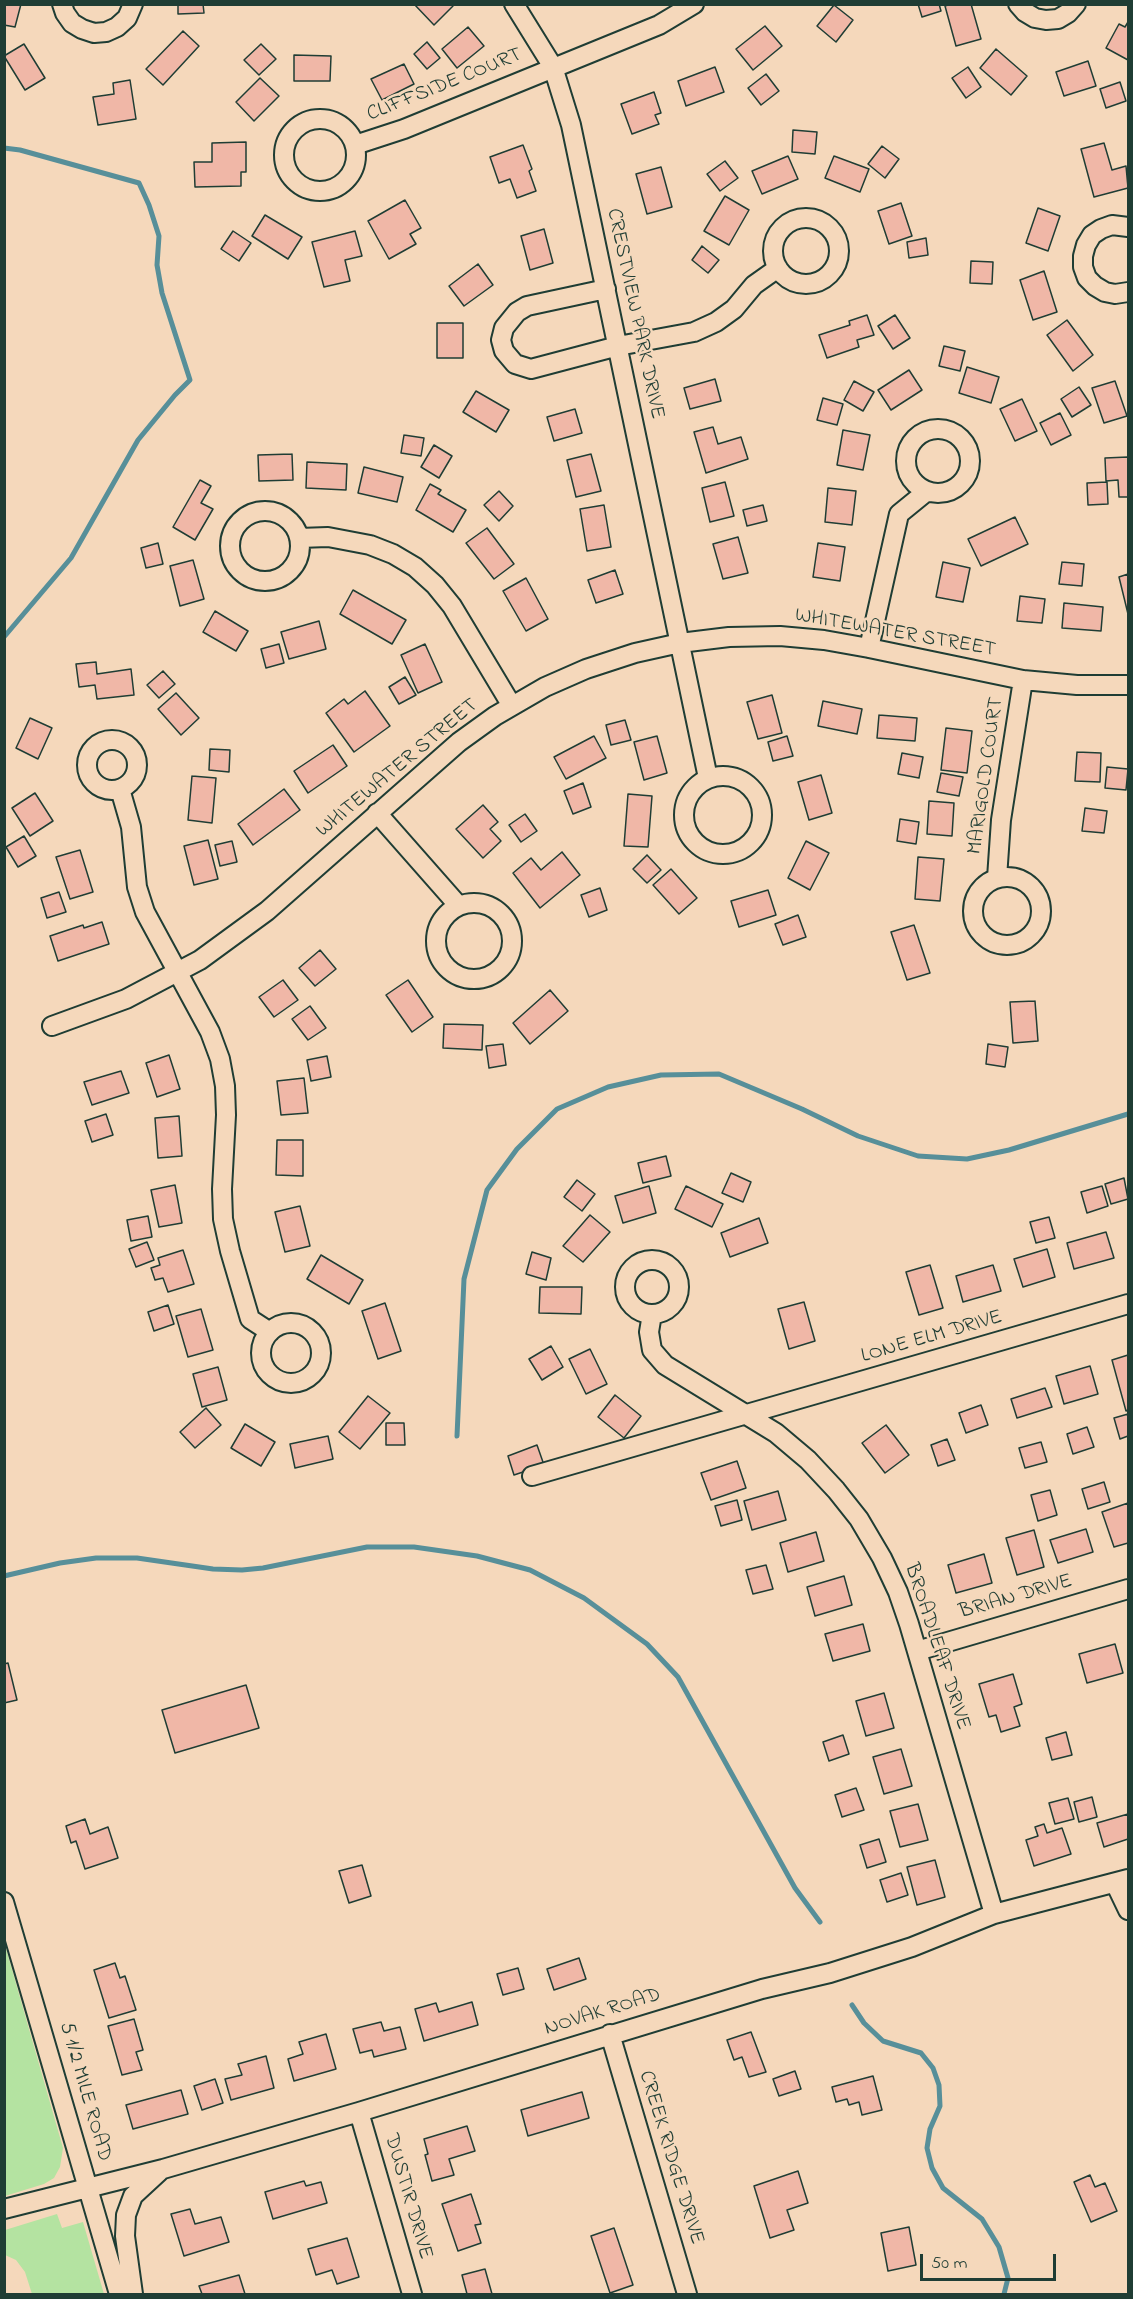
<!DOCTYPE html>
<html>
<head>
<meta charset="utf-8">
<style>
	body { margin:0 }
	#map { position:relative; width:1133px; height:2299px; overflow:hidden; background:#f5d8bb; font-family:"Indie Flower",sans-serif }
	canvas { display:block }
	.frame { position:absolute; inset:0; border:6px solid #1f3d34; pointer-events:none }
	.scale { position:absolute; left:920px; top:2254px; width:136px; height:27px; box-sizing:border-box; border:3px solid #1f3d34; border-top:0; padding-left:8px; font-size:18px; line-height:21px; white-space:nowrap; color:#1f3d34; -webkit-text-stroke:4px #f5d8bb; paint-order:stroke }
</style>
</head>
<body>
<div id="map">
<canvas width="1133" height="2299"></canvas>
<div class="frame"></div>
<div class="scale">50 m</div>
</div>
<script>
const ctx = document.querySelector('canvas').getContext('2d');
ctx.lineJoin = 'round';
function paint(path, color) {
  ctx.fillStyle = color;
  ctx.fill(path, 'evenodd');
}
function poly(rows) {
  const path = new Path2D();
  for (const r of rows) {
    if (r.length === 3) {
      path.moveTo(r[0] + r[2], r[1]);
      path.arc(r[0], r[1], r[2], 0, 2 * Math.PI);
      continue;
    }
    path.moveTo(r[0], r[1]);
    for (let i = 2; i < r.length; i += 2) path.lineTo(r[i], r[i + 1]);
  }
  return path;
}
function stroke(path, color, width, dash) {
  ctx.strokeStyle = color;
  ctx.lineWidth = width;
  ctx.lineCap = dash ? 'butt' : 'round';
  ctx.setLineDash(dash || []);
  ctx.stroke(path);
}
function label(font, color, halo, rows, align = 'center') {
  ctx.font = font + ' "Indie Flower",sans-serif';
  ctx.lineWidth = 5;
  ctx.setLineDash([]);
  ctx.textBaseline = 'middle';
  ctx.strokeStyle = halo;
  ctx.fillStyle = color;
  for (const [text, x, y, turn = 0] of rows) {
    ctx.save();
    ctx.translate(x, y);
    ctx.rotate((+turn || 0) * Math.PI / 180);
    ctx.textAlign = isNaN(turn) ? turn : align;
    if (halo) ctx.strokeText(text, 0, 0);
    ctx.fillText(text, 0, 0);
    ctx.restore();
  }
}
paint(poly([
	[5,1945,63,2148,60,2167,54,2178,44,2184,5,2196],
	[57,2214,62,2228,83,2222,104,2294,32,2294,25,2272,16,2260,5,2255,5,2230]
]), '#b4e3a1');
stroke(poly([
	[4,148,20,150,139,183,149,205,159,236,157,265,162,293,190,380,175,395,138,440,71,558,4,637],
	[457,1436,464,1279,487,1190,517,1149,557,1109,608,1087,661,1075,719,1074,802,1109,858,1136,918,1156,967,1159,1009,1150,1128,1114],
	[4,1576,60,1563,96,1558,137,1558,213,1569,242,1570,263,1568,367,1547,414,1547,477,1556,530,1570,584,1598,647,1644,678,1677,795,1888,820,1922],
	[852,2005,864,2023,883,2041,921,2053,933,2068,939,2085,940,2106,930,2129,927,2148,932,2168,943,2188,982,2219,999,2247,1008,2278,1004,2294]
]), '#578f99', 5);
const building = poly([
	[4,4,21,4,15,27,4,25,4,4],
	[178,4,203,4,204,13,178,14,178,4],
	[414,4,451,4,453,6,434,25,414,4],
	[918,4,939,4,941,11,922,17,918,4],
	[951,4,971,4,981,39,956,46,945,6,951,4],
	[834,5,853,20,836,42,817,26,834,5],
	[1128,22,1128,60,1106,48,1119,24,1125,27,1128,22],
	[765,26,782,46,753,70,736,49,765,26],
	[468,27,484,46,457,68,442,49,468,27],
	[183,31,199,46,163,85,146,69,183,31],
	[427,42,440,58,427,69,414,54,427,42],
	[24,44,45,78,25,90,4,56,24,44],
	[261,44,276,59,259,75,244,60,261,44],
	[996,49,1027,76,1011,95,980,68,996,49],
	[294,55,331,56,330,81,294,81,294,55],
	[1088,61,1096,86,1064,96,1056,72,1088,61],
	[404,64,414,84,382,100,371,79,404,64],
	[715,67,724,92,686,106,678,81,715,67],
	[968,67,981,87,966,98,952,78,968,67],
	[766,74,779,91,761,105,748,88,766,74],
	[260,78,279,96,254,121,236,102,260,78],
	[130,80,136,119,98,125,93,97,114,94,113,83,130,80],
	[1120,82,1126,101,1106,108,1100,89,1120,82],
	[654,92,661,113,655,115,659,124,632,134,621,104,654,92],
	[793,130,817,132,815,154,792,152,793,130],
	[246,142,246,172,241,172,241,186,195,187,194,162,212,162,212,143,246,142],
	[1104,143,1112,170,1126,166,1128,188,1094,197,1081,149,1104,143],
	[523,145,532,169,529,171,536,191,517,198,510,179,499,183,490,157,523,145],
	[882,146,899,159,885,178,868,164,882,146],
	[788,156,798,179,762,194,752,171,788,156],
	[834,156,869,169,860,192,825,178,834,156],
	[725,161,738,178,720,191,707,174,725,161],
	[661,167,672,207,647,214,636,174,661,167],
	[725,196,749,210,729,245,704,231,725,196],
	[405,200,421,228,410,234,416,244,389,259,368,221,405,200],
	[901,203,912,236,889,244,878,211,901,203],
	[1038,208,1060,216,1048,251,1026,243,1038,208],
	[265,215,302,237,288,259,252,236,265,215],
	[544,229,553,263,530,270,521,236,544,229],
	[233,231,251,243,239,261,221,249,233,231],
	[355,231,362,256,345,260,350,281,324,287,312,242,355,231],
	[926,238,928,255,909,258,907,242,926,238],
	[702,246,719,260,708,273,692,260,702,246],
	[971,261,993,262,992,284,970,283,971,261],
	[478,264,493,285,464,306,449,286,478,264],
	[1044,271,1057,312,1033,320,1020,280,1044,271],
	[867,315,874,335,857,340,859,347,827,358,819,335,850,325,849,321,867,315],
	[895,315,910,338,893,349,878,326,895,315],
	[1067,320,1093,355,1073,371,1047,335,1067,320],
	[437,323,463,323,463,358,437,358,437,323],
	[944,346,965,351,960,371,939,366,944,346],
	[967,367,999,377,991,403,959,393,967,367],
	[909,370,922,390,891,410,878,390,909,370],
	[715,379,721,401,690,409,684,388,715,379],
	[854,381,874,392,863,411,844,400,854,381],
	[1115,381,1127,416,1104,423,1092,388,1115,381],
	[1079,387,1091,405,1072,417,1061,399,1079,387],
	[476,391,509,410,496,432,463,412,476,391],
	[823,398,843,404,837,425,817,420,823,398],
	[1022,399,1037,431,1015,441,1000,409,1022,399],
	[575,409,582,433,554,441,547,417,575,409],
	[1060,413,1071,435,1051,445,1040,423,1060,413],
	[713,427,718,444,741,437,748,459,706,473,694,432,713,427],
	[843,430,870,435,863,470,837,465,843,430],
	[404,435,424,438,421,456,401,453,404,435],
	[434,445,452,456,439,478,421,467,434,445],
	[292,454,293,480,259,481,258,455,292,454],
	[591,454,601,491,576,497,567,460,591,454],
	[1128,457,1128,497,1119,497,1118,480,1106,481,1105,458,1128,457],
	[307,462,347,464,346,490,306,488,307,462],
	[364,467,403,477,397,502,358,493,364,467],
	[200,480,211,486,201,503,213,509,195,540,173,527,200,480],
	[725,482,734,516,710,522,702,488,725,482],
	[1107,482,1108,504,1088,505,1087,483,1107,482],
	[430,484,441,490,438,494,466,510,453,532,416,510,430,484],
	[828,488,856,491,852,525,825,522,828,488],
	[499,491,513,506,499,521,484,505,499,491],
	[604,505,611,547,587,551,580,509,604,505],
	[763,505,767,521,747,526,743,510,763,505],
	[1015,517,1028,544,981,566,968,539,1015,517],
	[487,528,514,564,494,579,466,543,487,528],
	[738,537,748,573,723,579,713,544,738,537],
	[158,543,163,564,146,568,141,548,158,543],
	[818,543,845,547,840,581,813,577,818,543],
	[193,560,204,599,180,606,170,566,193,560],
	[943,562,970,568,963,602,936,597,943,562],
	[1062,562,1084,564,1082,586,1059,584,1062,562],
	[615,570,623,594,596,603,588,580,615,570],
	[1128,574,1128,614,1119,577,1128,574],
	[526,578,548,619,526,631,503,591,526,578],
	[353,590,406,620,392,644,340,614,353,590],
	[1020,596,1045,599,1042,623,1017,621,1020,596],
	[1064,603,1103,607,1101,631,1062,628,1064,603],
	[215,611,248,631,236,651,203,632,215,611],
	[319,621,326,649,289,659,281,632,319,621],
	[279,644,284,663,266,668,261,649,279,644],
	[425,644,442,682,418,693,401,655,425,644],
	[96,662,97,674,131,669,134,695,97,699,95,685,79,687,76,664,96,662],
	[163,671,175,684,159,698,147,685,163,671],
	[405,677,416,695,399,704,389,687,405,677],
	[365,691,390,726,354,752,326,713,344,699,348,704,365,691],
	[176,693,199,718,181,735,158,709,176,693],
	[772,695,782,733,758,739,747,702,772,695],
	[823,701,862,709,857,734,818,726,823,701],
	[879,715,917,718,915,741,877,738,879,715],
	[30,718,52,728,38,759,16,748,30,718],
	[625,720,631,740,611,745,606,725,625,720],
	[946,728,972,731,967,773,941,770,946,728],
	[594,736,606,758,566,779,554,757,594,736],
	[657,736,667,773,644,780,634,742,657,736],
	[787,736,793,756,773,761,768,742,787,736],
	[333,745,347,766,308,793,294,771,333,745],
	[210,749,230,750,229,772,209,770,210,749],
	[1077,752,1101,753,1100,782,1075,781,1077,752],
	[902,753,923,757,919,778,898,774,902,753],
	[1107,767,1128,769,1126,790,1105,788,1107,767],
	[941,773,963,777,959,796,937,792,941,773],
	[821,775,832,813,809,820,798,782,821,775],
	[192,776,216,778,212,823,188,820,192,776],
	[583,783,591,807,573,814,564,791,583,783],
	[284,789,300,810,253,845,238,824,284,789],
	[35,793,53,821,30,836,12,808,35,793],
	[628,794,652,796,648,847,624,846,628,794],
	[929,801,954,803,952,836,927,834,929,801],
	[483,805,498,822,490,829,501,841,483,858,456,829,483,805],
	[1085,808,1107,811,1104,833,1082,831,1085,808],
	[525,814,537,831,521,842,509,825,525,814],
	[900,819,919,822,916,844,897,841,900,819],
	[24,836,36,856,18,867,6,847,24,836],
	[208,840,218,879,194,885,184,846,208,840],
	[232,841,237,862,220,866,215,845,232,841],
	[806,841,829,853,810,890,788,878,806,841],
	[80,850,93,892,70,899,56,857,80,850],
	[562,852,580,875,540,908,513,873,531,858,541,870,562,852],
	[647,855,661,870,647,883,633,869,647,855],
	[918,857,944,859,940,901,915,899,918,857],
	[671,869,697,898,679,914,653,885,671,869],
	[600,888,607,910,589,917,581,895,600,888],
	[768,890,776,915,739,927,731,901,768,890],
	[59,892,66,912,47,918,41,898,59,892],
	[798,915,806,937,783,945,775,924,798,915],
	[102,922,109,944,58,961,50,936,83,925,84,928,102,922],
	[914,925,930,973,907,980,891,932,914,925],
	[320,950,336,969,315,986,299,968,320,950],
	[283,980,298,1000,274,1017,259,997,283,980],
	[408,980,433,1017,412,1032,386,995,408,980],
	[550,990,568,1011,530,1044,513,1023,550,990],
	[1035,1001,1038,1041,1013,1043,1010,1002,1035,1001],
	[310,1006,326,1028,308,1040,292,1019,310,1006],
	[444,1024,483,1025,482,1050,443,1048,444,1024],
	[503,1044,506,1065,489,1068,486,1046,503,1044],
	[988,1044,1008,1047,1005,1067,986,1064,988,1044],
	[169,1055,180,1089,157,1097,146,1063,169,1055],
	[327,1056,331,1077,311,1081,307,1060,327,1056],
	[121,1071,129,1093,92,1105,84,1082,121,1071],
	[304,1078,308,1113,281,1115,277,1081,304,1078],
	[106,1114,113,1135,92,1142,85,1121,106,1114],
	[179,1116,182,1156,158,1158,155,1118,179,1116],
	[277,1140,303,1140,303,1176,276,1175,277,1140],
	[666,1156,671,1176,643,1183,638,1163,666,1156],
	[731,1173,751,1182,743,1202,722,1193,731,1173],
	[1124,1178,1128,1199,1111,1204,1105,1184,1124,1178],
	[577,1180,595,1194,582,1211,564,1197,577,1180],
	[175,1185,182,1223,159,1227,151,1190,175,1185],
	[649,1186,656,1213,623,1223,615,1196,649,1186],
	[686,1186,723,1204,712,1227,675,1209,686,1186],
	[1102,1186,1108,1206,1087,1213,1081,1192,1102,1186],
	[300,1206,310,1246,285,1252,275,1212,300,1206],
	[590,1215,610,1232,583,1262,563,1246,590,1215],
	[148,1216,152,1237,131,1241,127,1220,148,1216],
	[1049,1217,1055,1238,1036,1243,1030,1222,1049,1217],
	[759,1218,768,1243,730,1257,721,1233,759,1218],
	[1106,1232,1114,1258,1074,1269,1067,1243,1106,1232],
	[147,1242,154,1260,136,1267,129,1249,147,1242],
	[1047,1249,1055,1277,1023,1287,1014,1259,1047,1249],
	[183,1250,194,1284,168,1292,163,1278,155,1280,151,1268,160,1265,158,1258,183,1250],
	[532,1252,551,1258,546,1280,526,1274,532,1252],
	[321,1255,363,1280,349,1304,307,1279,321,1255],
	[930,1265,943,1308,919,1315,906,1272,930,1265],
	[993,1265,1001,1291,963,1302,956,1276,993,1265],
	[540,1287,582,1287,581,1314,539,1313,540,1287],
	[804,1302,815,1341,789,1349,778,1309,804,1302],
	[385,1303,401,1351,378,1359,362,1311,385,1303],
	[168,1305,174,1324,154,1331,148,1312,168,1305],
	[201,1309,213,1350,188,1357,176,1316,201,1309],
	[551,1346,563,1367,542,1380,529,1359,551,1346],
	[590,1349,607,1384,586,1394,569,1359,590,1349],
	[1128,1355,1128,1410,1126,1411,1112,1360,1128,1355],
	[1090,1366,1098,1394,1064,1404,1056,1376,1090,1366],
	[218,1367,227,1400,202,1407,193,1374,218,1367],
	[1045,1388,1052,1407,1017,1418,1011,1399,1045,1388],
	[615,1395,641,1416,624,1438,598,1417,615,1395],
	[368,1396,390,1413,360,1449,339,1432,368,1396],
	[981,1405,988,1425,966,1433,959,1413,981,1405],
	[206,1408,221,1425,195,1448,180,1432,206,1408],
	[1128,1414,1128,1436,1120,1439,1114,1418,1128,1414],
	[386,1423,404,1423,405,1445,386,1445,386,1423],
	[245,1424,275,1442,261,1466,231,1448,245,1424],
	[886,1425,909,1455,885,1473,862,1443,886,1425],
	[1087,1427,1094,1447,1073,1454,1067,1434,1087,1427],
	[328,1436,333,1459,295,1468,290,1444,328,1436],
	[947,1439,955,1460,938,1466,931,1445,947,1439],
	[1041,1442,1047,1462,1025,1468,1019,1448,1041,1442],
	[537,1445,544,1465,514,1475,508,1456,537,1445],
	[737,1461,746,1488,711,1500,701,1473,737,1461],
	[1104,1482,1110,1502,1088,1509,1082,1489,1104,1482],
	[1050,1490,1057,1515,1038,1521,1031,1495,1050,1490],
	[778,1491,786,1520,752,1530,744,1501,778,1491],
	[737,1500,742,1520,721,1526,715,1506,737,1500],
	[1128,1503,1128,1543,1114,1547,1102,1512,1128,1503],
	[1086,1529,1093,1552,1058,1563,1050,1540,1086,1529],
	[1034,1530,1044,1567,1017,1575,1006,1538,1034,1530],
	[816,1532,824,1561,788,1572,780,1543,816,1532],
	[984,1554,992,1583,956,1593,948,1565,984,1554],
	[766,1565,773,1589,753,1594,746,1570,766,1565],
	[844,1576,852,1605,815,1616,807,1587,844,1576],
	[863,1624,870,1651,833,1661,825,1634,863,1624],
	[1115,1644,1123,1673,1087,1683,1079,1654,1115,1644],
	[8,1663,17,1700,4,1703,4,1664,8,1663],
	[1013,1674,1022,1704,1014,1707,1020,1726,1001,1732,996,1715,989,1717,979,1684,1013,1674],
	[246,1685,259,1728,175,1753,162,1710,246,1685],
	[884,1693,894,1728,866,1736,856,1701,884,1693],
	[1066,1732,1072,1755,1052,1760,1046,1738,1066,1732],
	[843,1735,849,1754,829,1761,823,1742,843,1735],
	[901,1749,912,1786,884,1794,873,1757,901,1749],
	[856,1788,864,1810,842,1817,835,1795,856,1788],
	[1092,1797,1097,1817,1079,1822,1074,1802,1092,1797],
	[1068,1798,1074,1819,1055,1824,1049,1803,1068,1798],
	[918,1804,928,1840,900,1847,890,1811,918,1804],
	[1128,1814,1128,1839,1104,1847,1097,1823,1128,1814],
	[85,1819,90,1834,108,1827,118,1858,85,1869,76,1841,71,1843,66,1826,85,1819],
	[1044,1824,1047,1833,1062,1828,1071,1854,1034,1866,1026,1840,1038,1836,1035,1827,1044,1824],
	[879,1839,886,1862,867,1868,860,1845,879,1839],
	[935,1860,945,1897,917,1905,907,1867,935,1860],
	[362,1865,371,1896,349,1903,339,1871,362,1865],
	[901,1873,908,1895,887,1902,880,1880,901,1873],
	[579,1958,586,1979,554,1990,547,1969,579,1958],
	[115,1963,120,1978,125,1976,136,2010,109,2018,94,1970,115,1963],
	[518,1968,524,1989,503,1995,497,1974,518,1968],
	[472,2002,478,2025,424,2041,415,2009,436,2003,439,2012,472,2002],
	[134,2019,143,2050,136,2052,142,2070,122,2075,108,2026,134,2019],
	[381,2022,384,2031,400,2027,406,2049,374,2057,372,2050,360,2053,353,2029,381,2022],
	[751,2032,766,2072,749,2077,742,2057,734,2060,727,2040,751,2032],
	[326,2034,336,2069,294,2081,288,2059,303,2054,299,2042,326,2034],
	[266,2056,274,2088,231,2100,225,2079,242,2075,238,2064,266,2056],
	[795,2071,801,2089,779,2096,773,2079,795,2071],
	[873,2076,882,2110,862,2115,859,2102,849,2105,847,2099,836,2102,832,2087,873,2076],
	[215,2079,223,2103,202,2110,194,2086,215,2079],
	[181,2090,188,2114,133,2129,126,2105,181,2090],
	[582,2092,589,2118,528,2136,521,2110,582,2092],
	[467,2126,475,2151,449,2159,454,2175,432,2181,425,2155,428,2154,424,2139,467,2126],
	[798,2171,808,2203,787,2210,794,2230,770,2238,754,2186,798,2171],
	[1090,2175,1095,2187,1105,2183,1117,2211,1091,2222,1074,2182,1090,2175],
	[304,2181,306,2186,321,2182,327,2203,273,2219,265,2192,304,2181],
	[471,2194,481,2224,475,2225,481,2243,458,2251,442,2204,471,2194],
	[190,2209,195,2224,221,2217,229,2242,184,2256,171,2214,190,2209],
	[909,2227,916,2265,888,2271,881,2233,909,2227],
	[614,2228,633,2285,610,2293,591,2236,614,2228],
	[347,2238,359,2277,337,2284,332,2270,316,2275,308,2249,347,2238],
	[485,2269,492,2294,467,2294,462,2275,485,2269],
	[239,2275,245,2294,202,2294,199,2286,239,2275]
]);
paint(building, '#f0b7a7');
stroke(building, '#1f3d34', 1.5);
const minor = poly([
	[62,4,65,13,72,23,82,29,94,33,106,32,117,27,127,18,133,4],
	[514,4,553,67,571,125,708,778],
	[1018,4,1025,12,1035,18,1046,20,1058,19,1068,13,1076,4],
	[320,155,36],
	[355,145,404,129,659,25,694,4],
	[806,251,33],
	[1128,227,1112,225,1101,229,1092,235,1086,245,1083,256,1083,267,1087,278,1095,286,1105,292,1115,294,1128,292],
	[606,289,527,306,517,312,504,328,501,340,504,351,515,364,531,369,618,346,694,332,716,322,734,309,754,285,778,268],
	[938,461,32],
	[265,546,35],
	[299,538,328,537,370,545,393,554,415,567,435,585,452,606,512,706],
	[869,648,899,514,926,492],
	[112,765,25],
	[723,815,39],
	[120,789,131,827,137,887,145,912,210,1032,220,1059,225,1086,226,1115,222,1189,223,1219,230,1251,250,1319,270,1332],
	[377,813,458,905],
	[1007,911,34],
	[997,878,1001,820,1023,680],
	[474,941,38],
	[52,1026,126,999,200,960,267,911,459,742,495,716,545,687,586,669,635,653,680,643,729,637,780,636,824,640,869,648,1023,680,1077,685,1128,685],
	[652,1287,27],
	[652,1314,649,1332,652,1350,665,1365,776,1433,808,1460,836,1490,859,1519,882,1558,898,1592,909,1624,994,1914],
	[291,1353,30],
	[532,1476,1128,1304],
	[917,1651,1128,1589],
	[1115,1883,1128,1910],
	[4,1902,119,2294],
	[610,2034,687,2294],
	[359,2112,412,2294],
	[4,2209,163,2169,359,2112,762,1989,830,1973,912,1947,994,1914,1128,1879],
	[133,2294,125,2236,126,2215,133,2196,159,2172]
]);
stroke(minor, '#1f3d34', 22);
stroke(minor, '#f5d8bb', 18);
label('21px', '#1f3d34', '#f5d8bb', [
	["CLIFFSIDE COURT",445,86,-22],
	["CRESTVIEW PARK DRIVE",634,314,78],
	["WHITEWATER STREET",895,634,10],
	["WHITEWATER STREET",398,769,-40],
	["MARIGOLD COURT",987,776,-82],
	["LONE ELM DRIVE",932,1338,-16],
	["BRIAN DRIVE",1016,1598,-16],
	["BROADLEAF DRIVE",936,1647,72],
	["NOVAK ROAD",603,2013,-17],
	["5 1/2 MILE ROAD",84,2092,74],
	["CREEK RIDGE DRIVE",670,2158,73],
	["DUSTIR DRIVE",407,2197,74]
]);
</script>
</body>
</html>
